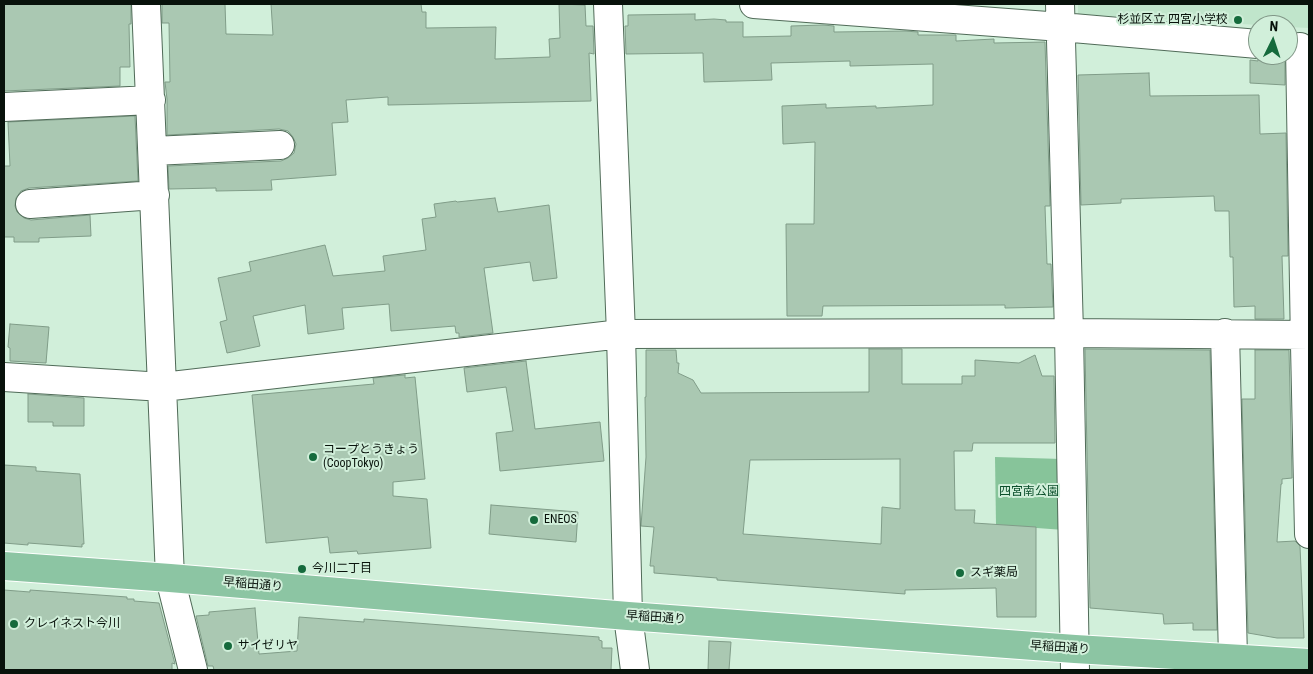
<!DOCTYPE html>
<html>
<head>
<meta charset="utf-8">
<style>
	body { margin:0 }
	#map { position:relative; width:1313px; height:674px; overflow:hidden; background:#d1efda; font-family:"Roboto Condensed",sans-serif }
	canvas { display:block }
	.frame { position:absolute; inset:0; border:5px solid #08120b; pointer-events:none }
	.north { position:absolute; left:1248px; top:15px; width:50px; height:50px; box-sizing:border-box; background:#d1efda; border:1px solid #819787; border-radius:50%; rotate:4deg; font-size:14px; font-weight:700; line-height:20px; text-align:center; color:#08120b }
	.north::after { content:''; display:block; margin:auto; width:18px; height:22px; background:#156a3c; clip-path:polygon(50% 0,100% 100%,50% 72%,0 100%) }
</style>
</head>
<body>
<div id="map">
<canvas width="1313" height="674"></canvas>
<div class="frame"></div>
<div class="north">N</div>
</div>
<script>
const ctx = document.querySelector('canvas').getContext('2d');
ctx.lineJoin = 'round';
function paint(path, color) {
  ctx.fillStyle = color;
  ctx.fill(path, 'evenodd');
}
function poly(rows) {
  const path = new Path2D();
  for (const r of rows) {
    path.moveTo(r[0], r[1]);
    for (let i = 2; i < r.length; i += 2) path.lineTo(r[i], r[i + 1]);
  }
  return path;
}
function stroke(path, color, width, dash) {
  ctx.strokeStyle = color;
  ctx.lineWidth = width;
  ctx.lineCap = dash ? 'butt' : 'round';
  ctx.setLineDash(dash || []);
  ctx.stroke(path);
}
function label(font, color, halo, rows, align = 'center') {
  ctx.font = font + ' "Roboto Condensed","Noto Sans JP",sans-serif';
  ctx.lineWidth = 4;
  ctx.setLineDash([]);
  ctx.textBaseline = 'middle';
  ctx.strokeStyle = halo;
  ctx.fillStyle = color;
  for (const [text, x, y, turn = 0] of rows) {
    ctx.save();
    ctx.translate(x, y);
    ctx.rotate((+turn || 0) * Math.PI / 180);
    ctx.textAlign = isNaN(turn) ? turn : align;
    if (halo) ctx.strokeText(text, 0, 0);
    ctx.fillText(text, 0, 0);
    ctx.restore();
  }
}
paint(poly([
	[1078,4,1309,4,1309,28,1288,27,1288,25,1258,25,1078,14]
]), '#c0e5cb');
paint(poly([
	[995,457,1062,459,1064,530,996,525]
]), '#87c49a');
const building = poly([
	[4,4,131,4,131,24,129,24,130,67,120,67,120,86,4,91,4,4],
	[162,4,225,4,226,34,273,35,271,4,421,4,422,12,426,12,426,28,496,27,495,59,550,57,549,39,560,38,559,4,585,5,586,26,593,26,594,54,589,53,591,101,388,105,388,97,346,100,348,122,332,123,336,175,271,180,272,190,216,191,216,188,169,189,168,166,281,161,288,158,294,153,296,144,293,137,288,131,279,129,167,135,167,99,165,82,170,82,169,23,162,23,162,4],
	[695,14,695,20,714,19,726,20,726,22,743,22,743,37,791,36,791,26,823,25,834,26,834,32,905,31,918,32,918,35,956,35,956,41,994,39,994,43,1045,42,1050,206,1045,206,1047,264,1051,264,1053,307,1005,308,1005,305,823,306,822,316,787,316,786,224,814,224,815,142,783,144,782,106,826,104,826,108,876,106,876,108,933,105,933,64,850,66,850,61,771,63,772,80,704,82,703,53,626,54,625,26,628,26,628,15,695,14],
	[1265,58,1285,59,1285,85,1250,83,1250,60,1258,61,1258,59,1265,58],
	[1149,73,1150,96,1259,95,1260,134,1286,133,1288,256,1282,256,1284,319,1255,319,1255,306,1234,307,1233,257,1230,257,1229,211,1215,211,1214,196,1121,199,1121,203,1081,205,1078,75,1149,73],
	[135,116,138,181,29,188,21,191,16,198,15,206,17,212,24,218,31,220,90,215,91,236,39,238,39,242,14,242,14,237,4,237,4,166,10,166,8,122,135,116],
	[495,198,498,212,549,205,557,278,533,281,530,262,484,268,493,333,459,337,459,333,456,333,455,326,391,331,389,304,342,308,344,329,308,334,305,305,253,316,260,346,227,353,220,322,227,320,218,278,251,271,249,262,325,245,333,276,385,271,383,256,426,250,422,219,436,217,434,204,456,201,457,202,495,198],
	[10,324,49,327,46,363,10,361,10,348,8,347,10,324],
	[869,349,902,349,902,384,962,384,962,376,975,376,975,360,1019,363,1035,355,1042,376,1054,376,1055,443,973,443,972,451,954,451,955,510,975,510,974,523,1036,527,1036,617,997,617,996,588,905,590,905,594,717,580,717,578,654,573,654,566,650,566,654,527,641,526,646,457,645,397,646,397,646,350,676,350,677,363,679,363,678,373,693,380,701,393,869,392,869,349],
	[900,459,900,509,882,507,881,544,743,534,750,460,900,459],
	[1085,349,1210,350,1217,630,1193,630,1193,623,1164,624,1163,614,1090,608,1085,349],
	[1255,350,1289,350,1292,478,1282,479,1282,484,1281,484,1277,542,1295,541,1300,546,1304,638,1277,638,1248,633,1242,399,1255,399,1255,350],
	[526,361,535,429,600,422,604,461,500,471,496,433,513,431,506,387,467,392,464,368,526,361],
	[405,375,405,378,415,377,425,479,393,482,393,496,427,499,431,548,358,554,357,551,330,553,328,537,266,543,252,395,374,384,373,378,405,375],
	[28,394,84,398,84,426,53,426,53,422,28,422,28,394],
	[4,465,36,467,36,471,80,474,84,544,82,544,82,547,28,543,28,545,4,543,4,465],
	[491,505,578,512,576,542,489,534,491,505],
	[4,590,30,592,30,590,127,597,127,599,134,599,134,601,159,603,175,664,172,663,172,670,4,670,4,590],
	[255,608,259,654,297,651,299,617,364,622,364,619,599,637,599,640,602,641,602,648,612,648,611,670,214,670,213,666,208,666,196,616,209,615,209,612,255,608],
	[709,641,731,642,729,670,708,670,709,641]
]);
paint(building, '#aac8b2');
stroke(building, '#809c88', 1);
const minor = poly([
	[146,4,170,578,193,670],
	[608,4,621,334,628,616,635,670],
	[754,4,1061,27,1258,44],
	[1060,4,1069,333,1075,670],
	[1300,47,1305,345,1309,534],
	[4,107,151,100],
	[153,151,280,145],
	[30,204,155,195],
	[1225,333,1233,658],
	[4,377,163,387,621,334,1069,333,1309,335]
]);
const major = poly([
	[4,566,170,578,628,616,1075,649,1309,663]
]);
stroke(minor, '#506b58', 30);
stroke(major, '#fff', 30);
stroke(minor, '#fff', 28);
stroke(major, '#8cc5a3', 28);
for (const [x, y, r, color] of [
	[1238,20,5,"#156a3c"],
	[313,457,5,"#156a3c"],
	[534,520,5,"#156a3c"],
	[302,569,5,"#156a3c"],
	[960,573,5,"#156a3c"],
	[14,624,5,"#156a3c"],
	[228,646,5,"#156a3c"]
]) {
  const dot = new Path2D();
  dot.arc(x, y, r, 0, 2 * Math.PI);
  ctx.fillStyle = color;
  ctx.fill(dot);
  stroke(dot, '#d1efda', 2);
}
label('12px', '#08120b', '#d1efda', [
	["杉並区立 四宮小学校",1228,20,"right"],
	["コープとうきょう",323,450],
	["(CoopTokyo)",323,464],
	["ENEOS",544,520],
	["今川二丁目",312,569],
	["スギ薬局",970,573],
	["クレイネスト今川",24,624],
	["サイゼリヤ",238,646]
], 'left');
label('12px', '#0b4f2b', '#d1efda', [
	["四宮南公園",1029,492]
]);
label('12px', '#08120b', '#d1efda', [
	["早稲田通り",253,585,5],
	["早稲田通り",656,618,4],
	["早稲田通り",1060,648,4]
]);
</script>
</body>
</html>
